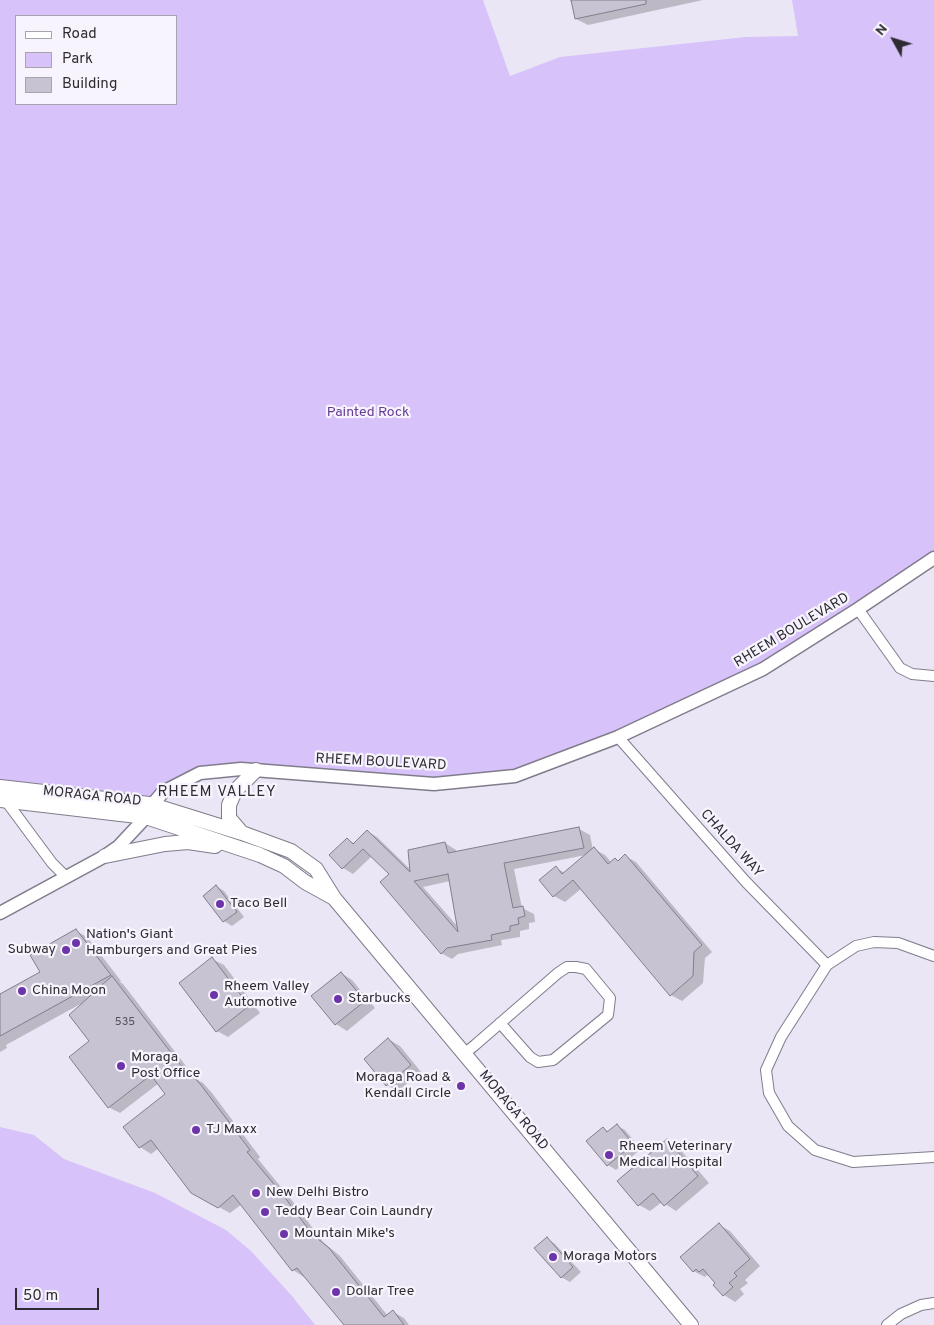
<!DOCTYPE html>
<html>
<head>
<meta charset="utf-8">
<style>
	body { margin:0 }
	#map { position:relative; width:934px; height:1325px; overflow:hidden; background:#ebe6f6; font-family:Overpass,sans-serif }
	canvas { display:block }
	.legend { position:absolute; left:15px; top:15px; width:162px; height:90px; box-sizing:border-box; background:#f8f4fe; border:1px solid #a7a4ac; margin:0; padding:6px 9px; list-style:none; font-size:15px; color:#2e2c32 }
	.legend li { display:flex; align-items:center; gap:10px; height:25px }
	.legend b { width:25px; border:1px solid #a7a4ac }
	.north { position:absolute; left:869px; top:15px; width:50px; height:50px; -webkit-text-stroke:4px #f8f4fe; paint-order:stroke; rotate:309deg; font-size:14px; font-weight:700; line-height:20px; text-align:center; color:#2e2c32 }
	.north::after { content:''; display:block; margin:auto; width:18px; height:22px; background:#2e2c32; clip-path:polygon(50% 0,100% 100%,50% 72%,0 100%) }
	.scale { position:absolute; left:15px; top:1288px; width:84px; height:22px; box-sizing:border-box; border:2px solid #2e2c32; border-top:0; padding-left:6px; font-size:15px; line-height:18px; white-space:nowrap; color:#2e2c32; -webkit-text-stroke:4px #f8f4fe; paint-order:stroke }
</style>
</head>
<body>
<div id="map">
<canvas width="934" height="1325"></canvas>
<ul class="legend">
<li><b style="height:6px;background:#fff"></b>Road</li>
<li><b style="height:14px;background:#d7c2f9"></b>Park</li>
<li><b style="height:14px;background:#c8c3d2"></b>Building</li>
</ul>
<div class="north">N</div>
<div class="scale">50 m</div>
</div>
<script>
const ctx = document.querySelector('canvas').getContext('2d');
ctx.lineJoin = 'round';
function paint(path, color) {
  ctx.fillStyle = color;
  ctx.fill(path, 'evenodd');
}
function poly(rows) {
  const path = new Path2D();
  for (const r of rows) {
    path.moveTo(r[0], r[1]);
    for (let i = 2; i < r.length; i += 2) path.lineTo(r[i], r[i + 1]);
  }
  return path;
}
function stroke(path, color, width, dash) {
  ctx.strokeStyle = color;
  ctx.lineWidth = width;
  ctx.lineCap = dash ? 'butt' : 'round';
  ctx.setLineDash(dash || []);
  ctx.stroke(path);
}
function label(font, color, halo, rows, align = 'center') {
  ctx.font = font + ' Overpass,sans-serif';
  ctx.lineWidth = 4.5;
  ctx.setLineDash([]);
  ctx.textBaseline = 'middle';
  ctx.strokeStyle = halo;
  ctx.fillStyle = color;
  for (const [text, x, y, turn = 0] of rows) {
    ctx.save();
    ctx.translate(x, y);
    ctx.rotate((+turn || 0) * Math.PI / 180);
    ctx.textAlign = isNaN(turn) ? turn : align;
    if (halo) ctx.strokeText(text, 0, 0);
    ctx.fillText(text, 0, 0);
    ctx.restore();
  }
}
paint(poly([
	[0,0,483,0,510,76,560,57,746,37,798,36,792,0,934,0,934,558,770,665,515,776,434,784,200,773,152,805,0,787],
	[16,16,176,16,176,104,16,104],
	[0,1127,34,1135,64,1159,155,1193,226,1230,251,1251,292,1296,315,1325,0,1325]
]), '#d7c2f9');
paint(poly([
	[572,0,703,0,588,25,576,19],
	[579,829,590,835,593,850,594,849,605,855,611,862,615,859,619,861,625,856,636,862,712,952,705,958,703,983,682,1001,671,995,582,888,565,902,554,896,541,881,556,868,565,873,586,855,514,869,522,908,534,914,535,922,529,923,529,929,520,931,520,937,501,940,502,945,458,954,452,959,441,953,391,874,372,856,353,874,343,868,331,856,347,839,355,844,367,831,377,837,411,870,445,843,456,850,456,852],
	[450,881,459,928,423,887],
	[216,886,224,891,244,917,232,926,224,921],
	[76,931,87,937,121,981,120,982,123,984,196,1079,203,1083,212,1093,260,1157,258,1159,294,1203,323,1242,340,1256,388,1316,393,1312,404,1318,409,1325,345,1325,305,1276,304,1277,293,1270,242,1204,230,1213,204,1199,159,1148,151,1154,140,1147,167,1095,159,1083,120,1113,108,1107,91,1042,84,1002,6,1045,7,1048,0,1052,0,996,42,973],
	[212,959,224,965,260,1013,228,1037,217,1031],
	[341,973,352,980,375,1008,347,1031,336,1024,313,996],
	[388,1039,400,1046,421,1072,398,1091,387,1085],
	[617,1126,625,1130,641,1149,616,1170,608,1165,603,1128,609,1132],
	[667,1140,678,1147,709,1183,676,1211,662,1202,650,1211,639,1205],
	[719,1225,730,1231,760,1266,745,1280,748,1283,740,1289,744,1294,735,1302,724,1295,711,1277,707,1275,705,1277,693,1271],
	[547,1239,555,1244,581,1272,570,1282,561,1277]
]), '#0003');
const building = poly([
	[571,0,646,0,646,4,575,19,571,0],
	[579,827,584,848,504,863,513,908,523,906,525,916,518,918,519,924,510,926,510,931,491,935,492,940,447,948,441,954,380,882,389,874,363,849,342,869,329,855,347,838,353,844,367,830,410,872,408,850,445,842,448,853,579,827],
	[448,874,458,932,414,881,448,874],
	[594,847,608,864,615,858,618,861,625,854,702,945,694,952,693,976,670,996,573,880,553,897,539,880,556,866,562,874,594,847],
	[216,885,237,912,223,922,203,896,216,885],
	[76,929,111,975,0,1036,0,994,40,972,30,955,76,929],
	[212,957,249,1006,216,1032,179,983,212,957],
	[341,972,365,1001,335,1025,311,996,341,972],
	[112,976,189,1076,191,1074,201,1085,250,1150,247,1152,283,1195,312,1234,329,1248,384,1317,393,1310,404,1325,344,1325,297,1268,292,1271,233,1195,218,1208,191,1193,151,1140,139,1148,123,1127,165,1094,151,1075,108,1108,69,1057,89,1041,69,1015,112,976],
	[388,1038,411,1065,386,1086,364,1059,388,1038],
	[617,1124,633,1144,607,1166,586,1141,603,1127,607,1132,617,1124],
	[667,1139,698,1176,664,1206,653,1193,638,1206,617,1181,667,1139],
	[719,1223,750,1259,734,1273,737,1276,729,1283,733,1287,723,1296,713,1285,715,1283,703,1269,699,1272,696,1269,693,1272,680,1257,719,1223],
	[547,1237,573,1267,561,1278,534,1248,547,1237]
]);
paint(building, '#c8c3d2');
stroke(building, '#827d8b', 1);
const minor = poly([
	[858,609,900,668,912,674,934,676],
	[618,737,746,882,827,965],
	[6,801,52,863,66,877],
	[934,956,898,943,874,942,856,946,827,965,781,1037,766,1070,769,1093,788,1126,815,1150,853,1162,934,1157],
	[464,1054,475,1045,558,973,567,967,576,967,586,969,610,998,608,1015,553,1060,538,1062,530,1057,500,1023],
	[887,1325,901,1314,921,1305,934,1303]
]);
const tertiary = poly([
	[0,913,105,856,118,847,146,817,152,805,163,792,200,773,241,769,434,784,515,776,618,737,763,669,858,609,934,558]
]);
const secondary = poly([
	[0,787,149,804,242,833,291,851,316,869,334,898,691,1325],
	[0,800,146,817,260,855,284,866,305,882,334,898],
	[241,832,229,818,229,805,235,791,256,770],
	[105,856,165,844,188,842,215,846]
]);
stroke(minor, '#817c8b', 12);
stroke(tertiary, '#817c8b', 15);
stroke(secondary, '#817c8b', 16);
stroke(minor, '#fff', 10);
stroke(tertiary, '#fff', 12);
stroke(secondary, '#fff', 14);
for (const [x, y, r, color] of [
	[220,904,5,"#6d34aa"],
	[76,943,5,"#6d34aa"],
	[66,950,5,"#6d34aa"],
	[22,991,5,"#6d34aa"],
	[214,995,5,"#6d34aa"],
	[338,999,5,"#6d34aa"],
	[121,1066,5,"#6d34aa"],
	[461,1086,5,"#6d34aa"],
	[196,1130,5,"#6d34aa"],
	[609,1155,5,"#6d34aa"],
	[256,1193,5,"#6d34aa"],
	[265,1212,5,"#6d34aa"],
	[284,1234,5,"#6d34aa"],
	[553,1257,5,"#6d34aa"],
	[336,1292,5,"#6d34aa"]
]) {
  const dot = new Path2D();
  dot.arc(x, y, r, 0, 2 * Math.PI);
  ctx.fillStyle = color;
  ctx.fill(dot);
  stroke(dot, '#f8f4fe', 2);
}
label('11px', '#54525a', null, [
	["535",125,1023]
]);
label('14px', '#643c94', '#f8f4fe', [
	["Painted Rock",368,413]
]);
label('14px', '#2e2c32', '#f8f4fe', [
	["RHEEM BOULEVARD",792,631,-31],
	["RHEEM BOULEVARD",381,763,3],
	["MORAGA ROAD",92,797,6],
	["CHALDA WAY",731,844,48],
	["MORAGA ROAD",513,1111,50]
]);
label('14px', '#2e2c32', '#f8f4fe', [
	["Taco Bell",230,904],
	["Nation's Giant",86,935],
	["Hamburgers and Great Pies",86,951],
	["Subway",56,950,"right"],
	["Rheem Valley",224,987],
	["Automotive",224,1003],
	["China Moon",32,991],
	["Starbucks",348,999],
	["Moraga",131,1058],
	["Post Office",131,1074],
	["Moraga Road &",451,1078,"right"],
	["Kendall Circle",451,1094,"right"],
	["TJ Maxx",206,1130],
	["Rheem Veterinary",619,1147],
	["Medical Hospital",619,1163],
	["New Delhi Bistro",266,1193],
	["Teddy Bear Coin Laundry",275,1212],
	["Mountain Mike's",294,1234],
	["Moraga Motors",563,1257],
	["Dollar Tree",346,1292]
], 'left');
ctx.letterSpacing = '1px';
label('15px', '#2e2c32', '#f8f4fe', [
	["RHEEM VALLEY",217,793]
]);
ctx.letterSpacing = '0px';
</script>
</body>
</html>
